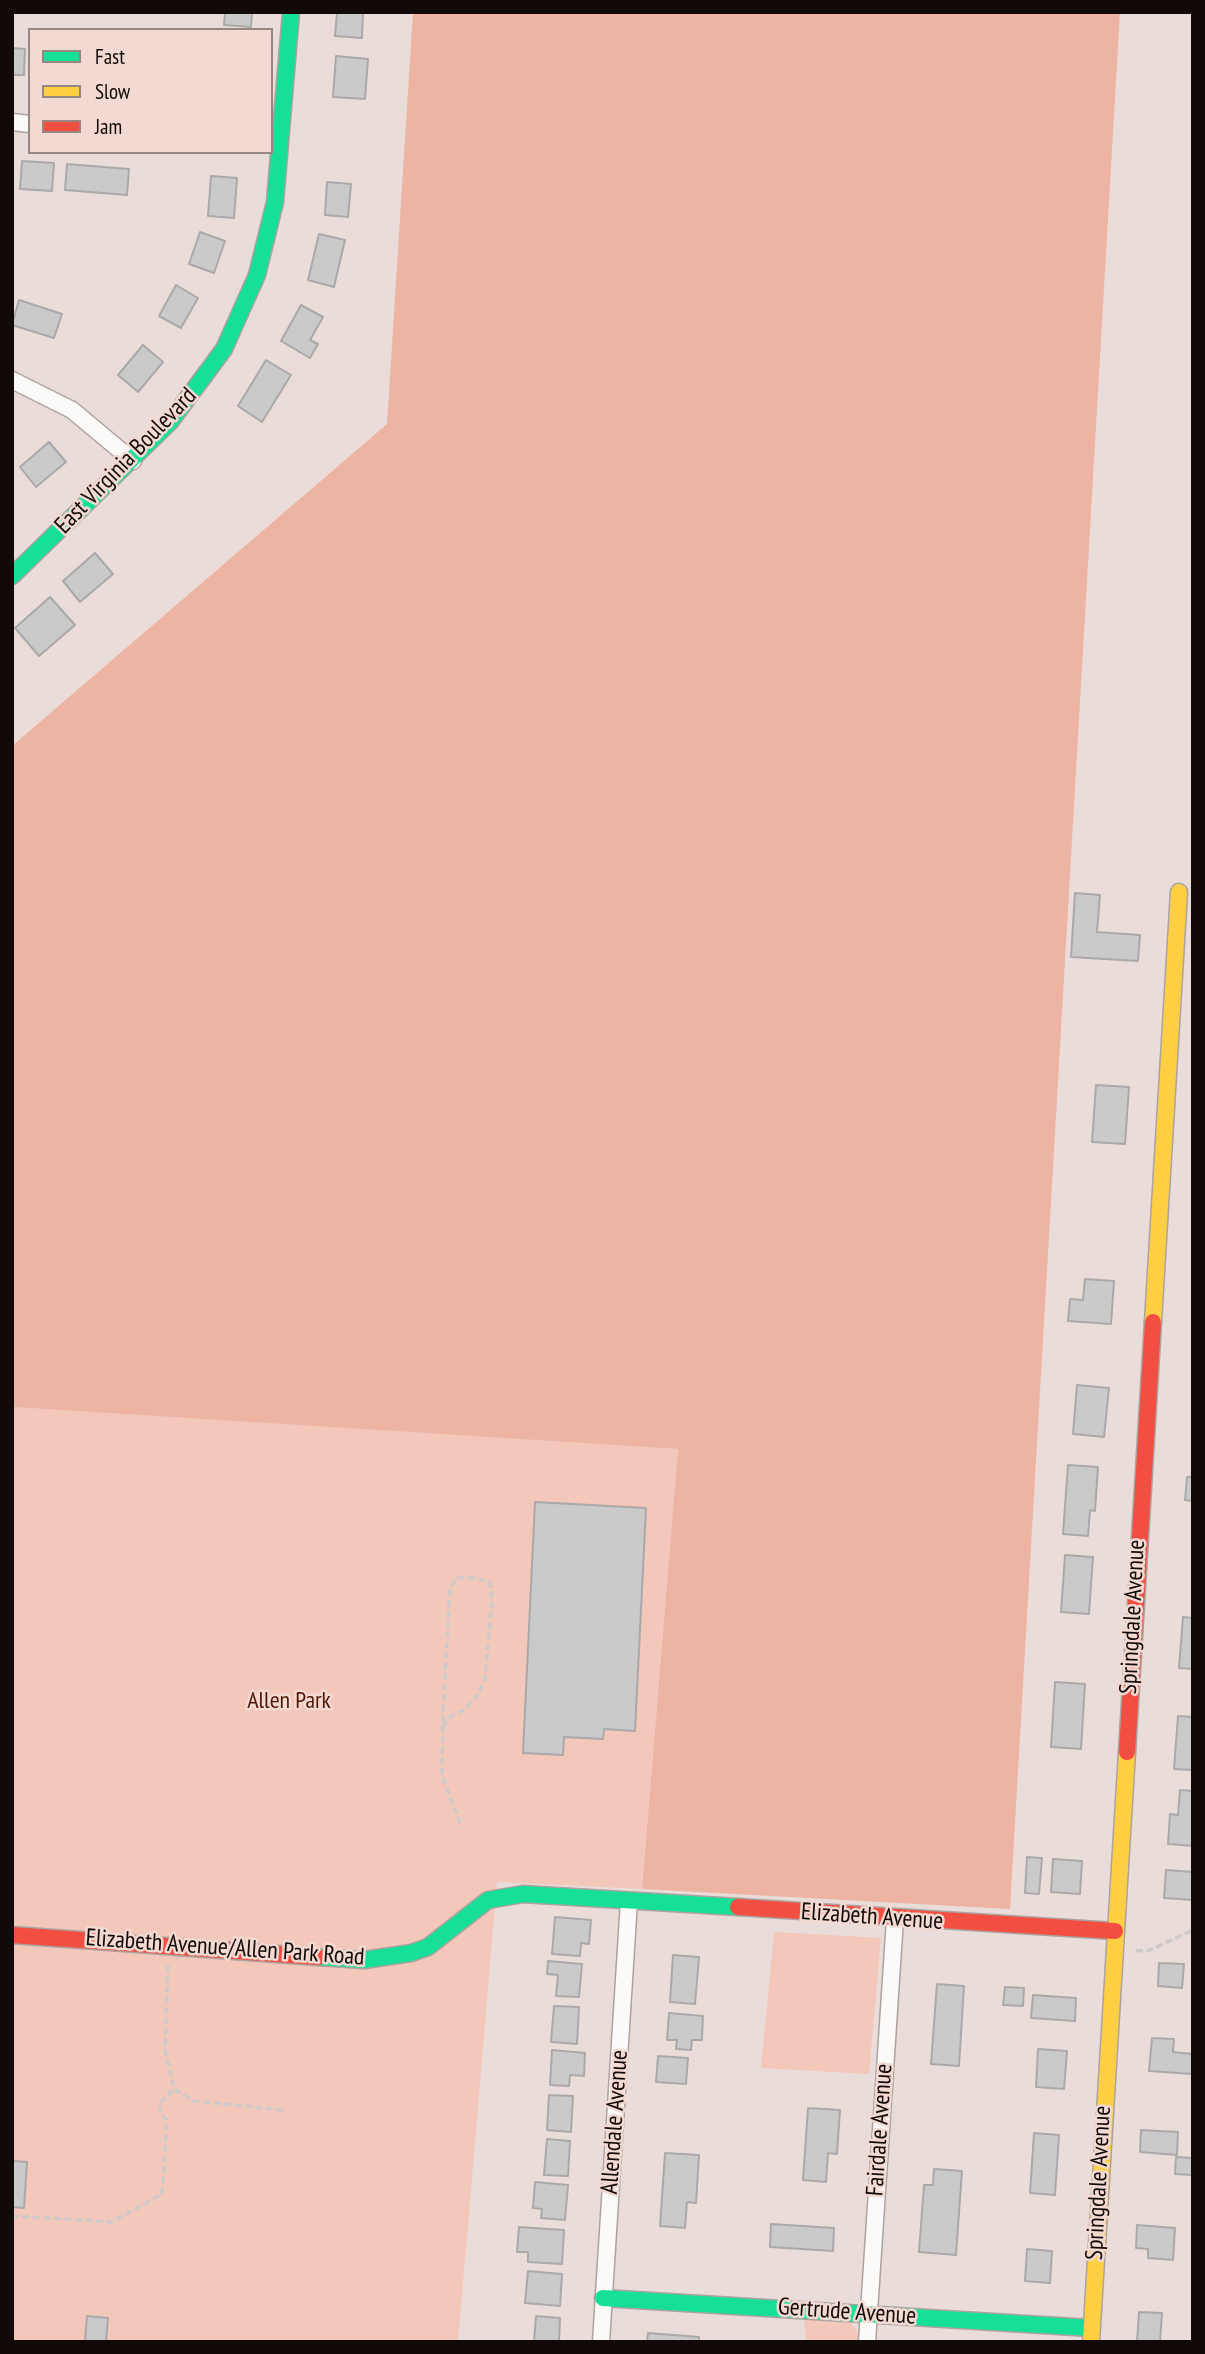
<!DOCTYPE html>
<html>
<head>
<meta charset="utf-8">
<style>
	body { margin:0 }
	#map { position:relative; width:1205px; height:2354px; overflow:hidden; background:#eaddd9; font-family:"PT Sans Narrow",sans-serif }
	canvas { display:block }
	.frame { position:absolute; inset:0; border:14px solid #120a08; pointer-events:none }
	.legend { position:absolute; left:28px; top:28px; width:245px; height:126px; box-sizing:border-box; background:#f2d9d1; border:2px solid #988681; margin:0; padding:9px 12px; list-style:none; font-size:21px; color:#120a08 }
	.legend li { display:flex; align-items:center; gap:14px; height:35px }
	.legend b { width:35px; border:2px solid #988681 }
</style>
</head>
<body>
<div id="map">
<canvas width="1205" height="2354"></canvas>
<div class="frame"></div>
<ul class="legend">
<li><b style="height:9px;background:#16e098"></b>Fast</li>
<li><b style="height:9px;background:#ffcf43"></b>Slow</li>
<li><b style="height:9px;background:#f24e42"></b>Jam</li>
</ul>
</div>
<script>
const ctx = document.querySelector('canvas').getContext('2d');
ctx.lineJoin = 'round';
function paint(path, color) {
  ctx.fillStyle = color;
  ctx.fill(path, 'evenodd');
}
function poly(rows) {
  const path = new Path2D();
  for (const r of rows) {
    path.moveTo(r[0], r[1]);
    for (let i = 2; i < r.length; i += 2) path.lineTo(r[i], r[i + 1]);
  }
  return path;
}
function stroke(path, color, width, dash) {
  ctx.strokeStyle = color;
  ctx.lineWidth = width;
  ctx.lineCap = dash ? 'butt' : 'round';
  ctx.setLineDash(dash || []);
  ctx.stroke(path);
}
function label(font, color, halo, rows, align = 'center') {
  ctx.font = font + ' "PT Sans Narrow",sans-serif';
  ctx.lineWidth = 5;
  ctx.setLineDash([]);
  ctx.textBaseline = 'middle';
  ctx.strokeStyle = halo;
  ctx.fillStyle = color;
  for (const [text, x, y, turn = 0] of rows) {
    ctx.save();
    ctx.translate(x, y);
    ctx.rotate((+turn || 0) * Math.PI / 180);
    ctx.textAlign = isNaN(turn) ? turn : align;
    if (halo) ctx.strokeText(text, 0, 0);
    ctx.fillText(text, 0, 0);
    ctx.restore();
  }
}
paint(poly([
	[12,1407,678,1449,642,1889,497,1882,458,2342,12,2342],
	[774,1932,881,1938,869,2074,761,2068],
	[804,2317,851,2322,858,2333,858,2342,806,2342]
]), '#f3c7ba');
paint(poly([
	[413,12,1120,12,1010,1909,642,1889,678,1449,12,1407,12,746,387,424]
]), '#edb4a3');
const building = poly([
	[225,12,252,12,251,27,224,25,225,12],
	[337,12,363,12,362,38,335,36,337,12],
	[12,48,25,49,24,75,12,75,12,48],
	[336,56,368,59,365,99,333,97,336,56],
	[22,161,54,163,52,191,20,189,22,161],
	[67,164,129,169,127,195,65,190,67,164],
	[211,176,237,178,234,218,208,216,211,176],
	[327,182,351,184,348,217,325,215,327,182],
	[200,232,225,241,214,273,189,264,200,232],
	[319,234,345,240,334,287,308,280,319,234],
	[176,285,198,298,181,328,159,316,176,285],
	[19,300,62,314,54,338,12,325,19,300],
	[301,305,323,317,310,340,318,344,310,358,281,341,301,305],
	[143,345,163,362,138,392,118,375,143,345],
	[266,360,291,375,262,422,238,406,266,360],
	[49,442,66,462,36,487,20,467,49,442],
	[95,553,113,574,80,602,63,581,95,553],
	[50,597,75,625,39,656,15,628,50,597],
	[1075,893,1100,895,1097,932,1140,935,1138,961,1071,957,1075,893],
	[1096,1085,1129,1087,1125,1144,1092,1142,1096,1085],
	[1085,1279,1114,1281,1111,1324,1068,1321,1070,1299,1083,1300,1085,1279],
	[1077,1385,1109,1388,1104,1437,1073,1434,1077,1385],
	[1068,1465,1098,1467,1095,1511,1090,1510,1088,1536,1063,1534,1068,1465],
	[1187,1477,1193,1477,1193,1501,1185,1500,1187,1477],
	[535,1502,646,1508,635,1731,604,1729,603,1739,564,1737,563,1755,523,1753,535,1502],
	[1065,1555,1093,1557,1089,1614,1061,1612,1065,1555],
	[1183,1617,1193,1618,1193,1669,1179,1668,1183,1617],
	[1055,1682,1085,1684,1081,1749,1051,1747,1055,1682],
	[1178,1716,1193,1717,1193,1770,1174,1769,1178,1716],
	[1180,1790,1193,1791,1193,1846,1168,1844,1170,1814,1178,1815,1180,1790],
	[1027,1857,1042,1858,1039,1894,1025,1893,1027,1857],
	[1053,1859,1082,1861,1080,1894,1051,1892,1053,1859],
	[1166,1870,1193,1872,1193,1900,1164,1898,1166,1870],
	[555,1917,591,1920,589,1944,581,1943,580,1956,552,1954,555,1917],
	[673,1955,699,1957,695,2004,670,2002,673,1955],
	[548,1961,582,1964,579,1997,556,1996,558,1975,547,1974,548,1961],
	[1159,1963,1184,1964,1182,1988,1158,1986,1159,1963],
	[937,1984,964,1986,959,2066,931,2064,937,1984],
	[1005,1987,1024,1988,1023,2006,1003,2005,1005,1987],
	[1033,1995,1076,1998,1075,2021,1031,2018,1033,1995],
	[554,2006,579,2007,577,2044,551,2042,554,2006],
	[669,2013,703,2016,702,2040,692,2040,691,2050,676,2049,677,2040,667,2040,669,2013],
	[1152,2038,1174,2039,1173,2052,1193,2054,1193,2074,1149,2071,1152,2038],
	[1038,2049,1067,2051,1064,2089,1036,2087,1038,2049],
	[552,2050,585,2053,584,2076,570,2075,569,2086,550,2085,552,2050],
	[658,2056,688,2058,686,2084,656,2082,658,2056],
	[549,2095,573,2096,571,2132,547,2130,549,2095],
	[808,2108,840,2110,837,2154,828,2153,826,2182,803,2180,808,2108],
	[1141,2130,1178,2132,1177,2155,1140,2152,1141,2130],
	[1034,2133,1059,2135,1055,2195,1030,2193,1034,2133],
	[547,2139,570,2141,568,2176,544,2175,547,2139],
	[665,2153,699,2155,696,2203,687,2202,685,2228,660,2226,665,2153],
	[1176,2157,1193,2158,1193,2175,1175,2174,1176,2157],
	[12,2161,27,2162,24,2208,12,2207,12,2161],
	[934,2169,962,2171,956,2255,919,2252,924,2185,933,2185,934,2169],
	[535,2182,568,2185,565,2220,541,2218,542,2209,533,2208,535,2182],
	[771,2224,834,2228,833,2251,770,2247,771,2224],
	[1137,2225,1175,2228,1173,2260,1148,2258,1148,2249,1136,2248,1137,2225],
	[519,2227,564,2230,562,2264,528,2262,528,2252,517,2252,519,2227],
	[1027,2249,1052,2251,1050,2283,1025,2281,1027,2249],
	[528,2271,562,2274,560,2306,525,2303,528,2271],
	[1139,2312,1162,2313,1160,2342,1137,2342,1139,2312],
	[87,2316,108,2318,106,2342,85,2342,87,2316],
	[536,2316,560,2318,559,2342,534,2342,536,2316],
	[648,2333,699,2337,699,2342,647,2342,648,2333]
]);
paint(building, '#cbcaca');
stroke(building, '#aaa9a9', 2);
const street = poly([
	[12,122,30,124],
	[12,380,72,410,133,461],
	[601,2342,629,1901],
	[867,2342,895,1919]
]);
const fast = poly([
	[12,576,170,422,224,349,257,275,275,202,291,12],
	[318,1957,364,1960,411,1953,428,1947,488,1900,523,1894,738,1907],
	[603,2298,1091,2328]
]);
const slow = poly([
	[1153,1322,1179,892],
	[1091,2342,1127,1752]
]);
const jam = poly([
	[1127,1752,1153,1322],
	[738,1907,1115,1931],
	[12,1935,318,1957]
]);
stroke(street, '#aca29e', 19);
stroke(fast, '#aca29e', 19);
stroke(slow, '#aca29e', 19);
stroke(jam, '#aca29e', 19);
stroke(poly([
	[443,1727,450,1717,465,1709,477,1696,485,1680,492,1601,490,1582,473,1578,458,1578,450,1587,443,1715,442,1776,462,1828],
	[1136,1951,1150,1950,1193,1930],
	[168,1965,165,2050,174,2089,194,2101,284,2110],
	[12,2216,112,2222,162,2194,167,2121,160,2112,160,2103,174,2089]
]), '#cecac9', 3.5, [7, 3.5]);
stroke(street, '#fcfaf9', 16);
stroke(fast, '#16e098', 16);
stroke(slow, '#ffcf43', 16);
stroke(jam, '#f24e42', 16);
label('24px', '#120a08', '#f2d9d1', [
	["East Virginia Boulevard",126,461,-46],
	["Springdale Avenue",1133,1617,-87],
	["Elizabeth Avenue",872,1917,4],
	["Elizabeth Avenue/Allen Park Road",225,1948,4],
	["Allendale Avenue",615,2122,-86],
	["Fairdale Avenue",880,2130,-86],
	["Springdale Avenue",1099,2183,-87],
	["Gertrude Avenue",847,2312,4]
]);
label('24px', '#511806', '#f2d9d1', [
	["Allen Park",289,1701]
]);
</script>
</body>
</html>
